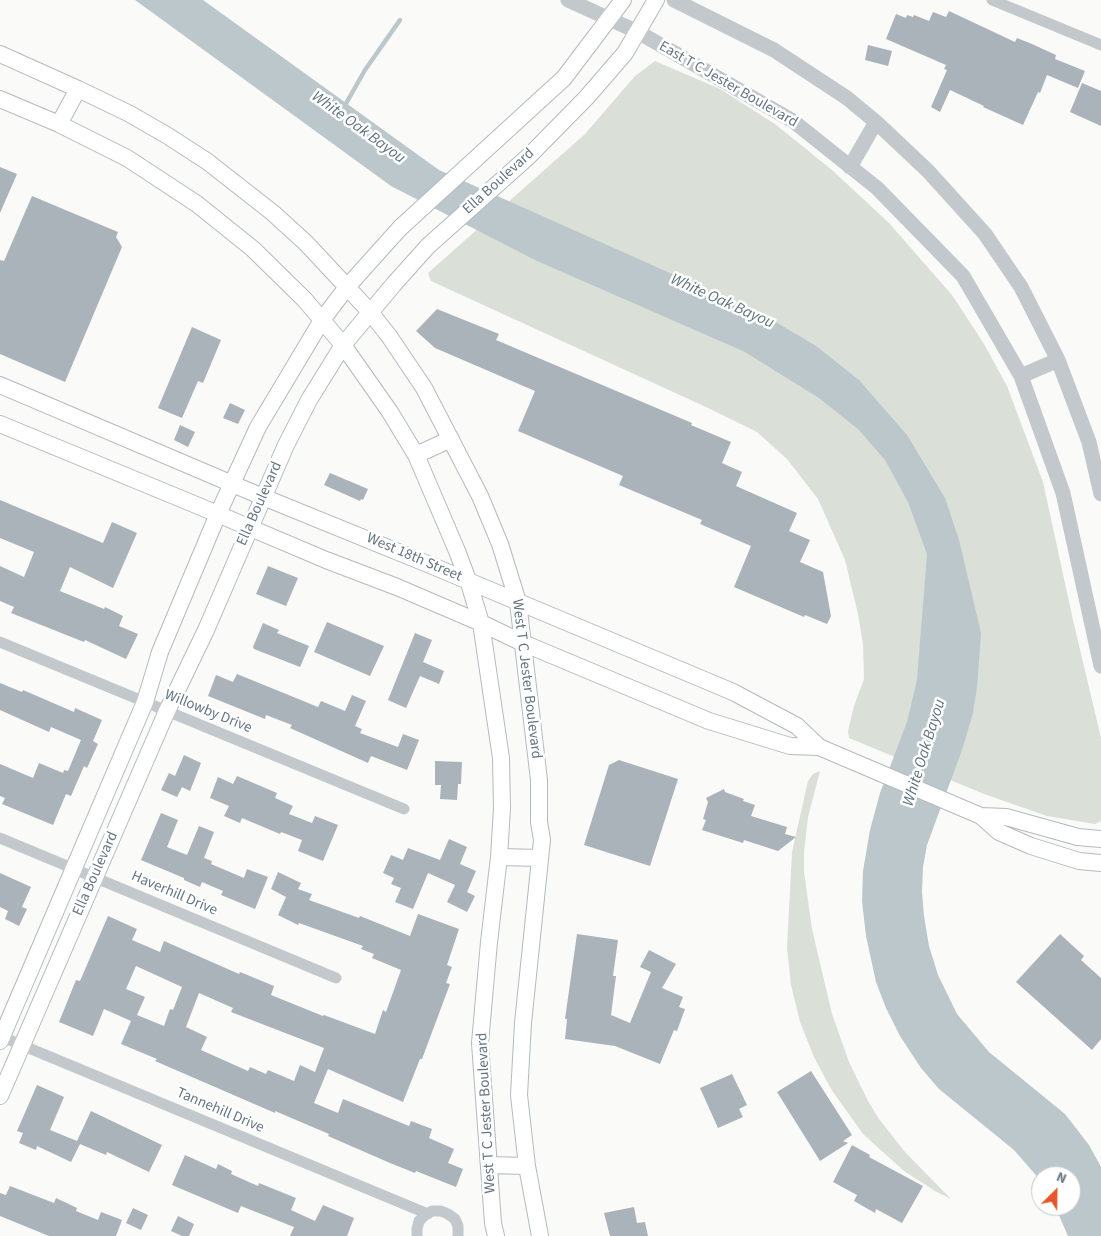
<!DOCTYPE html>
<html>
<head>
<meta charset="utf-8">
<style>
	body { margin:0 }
	#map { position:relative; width:1101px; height:1236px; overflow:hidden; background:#fafaf8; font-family:"Source Sans 3",sans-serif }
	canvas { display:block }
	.north { position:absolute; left:1031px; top:1166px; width:50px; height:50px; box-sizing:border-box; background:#fff; border:1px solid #c1c8cd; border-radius:50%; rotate:23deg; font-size:14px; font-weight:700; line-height:20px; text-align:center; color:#657683 }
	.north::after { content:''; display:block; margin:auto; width:18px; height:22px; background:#e4572e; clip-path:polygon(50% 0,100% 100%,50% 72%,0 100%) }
</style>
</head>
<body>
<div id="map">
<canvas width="1101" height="1236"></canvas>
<div class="north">N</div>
</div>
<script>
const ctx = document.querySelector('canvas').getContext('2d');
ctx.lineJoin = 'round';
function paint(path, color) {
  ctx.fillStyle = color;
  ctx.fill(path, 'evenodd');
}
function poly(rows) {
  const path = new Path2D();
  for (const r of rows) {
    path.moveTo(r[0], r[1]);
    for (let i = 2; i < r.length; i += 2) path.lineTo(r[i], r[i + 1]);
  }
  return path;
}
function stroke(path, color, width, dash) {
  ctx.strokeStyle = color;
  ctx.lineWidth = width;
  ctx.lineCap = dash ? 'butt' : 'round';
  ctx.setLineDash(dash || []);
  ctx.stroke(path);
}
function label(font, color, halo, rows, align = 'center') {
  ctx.font = font + ' "Source Sans 3",sans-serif';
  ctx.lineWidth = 5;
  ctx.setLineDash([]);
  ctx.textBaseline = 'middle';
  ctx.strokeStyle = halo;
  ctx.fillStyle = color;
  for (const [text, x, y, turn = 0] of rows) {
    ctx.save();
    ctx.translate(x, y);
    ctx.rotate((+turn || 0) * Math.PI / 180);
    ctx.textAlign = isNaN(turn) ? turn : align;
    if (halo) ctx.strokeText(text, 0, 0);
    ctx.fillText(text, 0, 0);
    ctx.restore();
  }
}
paint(poly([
	[655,61,720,89,775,124,832,170,889,223,952,295,984,344,1007,386,1043,482,1073,620,1101,738,1101,821,1095,824,1047,816,984,794,849,738,848,731,854,706,864,679,863,644,858,614,845,560,818,499,787,459,757,432,706,407,431,281,428,273,585,134,635,76],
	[820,771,808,817,804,852,804,872,812,929,832,1014,849,1062,868,1101,879,1119,905,1152,951,1199,935,1191,904,1171,863,1134,831,1089,814,1057,800,1022,791,985,787,948,792,852,808,781,813,774]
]), '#dadfd7');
paint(poly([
	[135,0,203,0,439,170,764,315,816,346,859,380,907,435,945,498,959,540,981,633,977,687,973,713,962,750,927,845,923,867,922,892,924,916,929,946,938,975,957,1014,989,1052,1065,1114,1089,1145,1101,1167,1101,1236,1068,1236,1055,1206,1071,1206,1071,1176,1041,1176,1041,1181,1014,1150,939,1089,921,1068,900,1036,886,1008,876,982,866,936,862,901,863,871,870,830,880,793,907,722,917,680,927,554,908,502,885,460,858,429,819,398,745,352,535,260,391,186]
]), '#bbc7cb');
stroke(poly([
	[344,107,365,70,400,20]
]), '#bbc7cb', 4.5);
paint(poly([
	[949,11,1015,42,1017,38,1032,44,1056,55,1055,59,1085,71,1078,88,1047,75,1040,93,1038,92,1023,125,983,107,984,106,950,90,940,112,931,107,947,70,944,69,946,65,886,39,896,14,906,18,907,15,913,17,914,15,929,21,933,12,946,17],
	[868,45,892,51,888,66,865,60],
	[1082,83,1101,91,1101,126,1070,112],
	[0,167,17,174,0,213],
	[32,196,118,232,116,237,122,247,65,382,0,354,0,260,4,261],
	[437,309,499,334,496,340,692,423,691,425,731,442,722,463,742,472,736,486,797,513,789,531,810,540,800,562,823,572,831,616,827,624,805,615,804,617,734,587,751,546,700,524,702,520,619,485,623,476,518,431,535,391,435,348,416,331],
	[192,327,221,340,203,383,198,381,182,418,158,408],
	[230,403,245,410,238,424,223,418],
	[180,425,195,432,188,447,174,440],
	[330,473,368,489,363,500,361,499,360,501,324,485],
	[0,500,103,543,112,522,137,533,113,588,70,567,60,591,104,609,105,607,123,616,119,626,138,634,126,659,85,640,84,642,11,613,14,607,0,601,0,566,24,577,34,552,0,538],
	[268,566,298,578,286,606,256,594],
	[327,622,384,646,370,676,314,652],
	[263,623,279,630,277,633,309,646,300,667,254,649,253,647],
	[415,633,432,640,423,662,444,671,439,684,420,676,406,708,388,700],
	[237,674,318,707,321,701,345,711,352,695,366,701,355,726,362,729,360,733,398,747,403,734,419,740,407,770,371,756,368,763,290,728,292,725,266,715,265,719,208,696,216,675,233,682],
	[0,683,22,692,23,690,74,712,75,708,102,720,93,741,98,744,87,768,84,766,71,796,66,794,53,825,2,804,5,798,0,796,0,764,33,778,39,763,63,773,64,770,68,771,81,740,51,727,49,732,0,710],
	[184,755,201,763,190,791,182,787,177,797,161,790,169,773,175,776],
	[619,760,678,779,650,866,584,845,609,765],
	[435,761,462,762,461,784,458,784,457,800,440,799,441,785,435,785],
	[237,776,277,793,275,798,293,806,289,814,312,823,315,816,338,825,323,861,298,851,302,840,281,832,280,834,242,818,240,823,224,816,229,806,210,798,218,777,233,784],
	[724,789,725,792,744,799,743,801,755,805,751,816,787,827,785,834,796,837,778,851,744,840,743,843,702,830,706,820,703,819,708,802,706,798],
	[161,813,178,820,167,847,187,855,199,826,214,832,204,858,212,861,211,864,244,878,247,869,268,877,255,909,221,895,223,891,202,882,200,887,184,880,184,878,141,860],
	[449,839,467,847,460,864,476,871,467,892,475,896,467,912,447,902,455,885,428,873,413,909,395,902,401,888,391,884,394,878,383,873,391,855,403,860,408,848,440,860],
	[278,872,301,883,298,889,312,894,309,900,359,918,360,916,410,936,418,914,459,929,447,965,452,967,446,983,450,984,422,1059,420,1059,403,1102,328,1069,314,1103,338,1113,343,1099,409,1126,411,1121,432,1129,429,1138,454,1149,448,1163,463,1169,456,1187,416,1171,415,1173,390,1163,328,1136,329,1134,275,1111,275,1113,155,1061,157,1059,121,1044,131,1021,104,1009,93,1036,59,1022,76,980,80,981,108,916,137,929,132,940,160,952,164,941,239,974,240,972,274,986,271,995,323,1016,324,1015,375,1034,383,1010,386,1012,401,970,372,958,374,954,361,949,363,946,299,923,298,925,278,915,286,897,271,889],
	[136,966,182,987,173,1010,170,1009,164,1026,137,1015,145,997,126,989],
	[199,993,233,1008,231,1012,324,1048,315,1072,300,1065,294,1081,268,1070,266,1074,250,1067,248,1071,201,1050,207,1037,186,1027],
	[0,873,31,887,22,907,27,909,19,926,5,919,8,911,0,907],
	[577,934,618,940,613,976,616,976,611,1015,630,1023,651,972,640,967,649,950,676,964,662,988,683,997,679,1007,685,1009,677,1031,674,1030,660,1064,615,1046,565,1039,567,1019,565,1019],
	[1060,934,1084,956,1081,960,1101,978,1101,1039,1092,1050,1016,982],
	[811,1071,852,1135,843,1141,848,1143,820,1161,777,1092],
	[732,1074,747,1105,739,1109,743,1117,718,1128,700,1088],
	[37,1085,64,1097,50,1130,77,1141,91,1111,162,1145,149,1172,107,1152,106,1155,80,1144,71,1162,37,1146,36,1150,19,1143,23,1133,17,1131],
	[852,1145,870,1155,869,1157,923,1186,902,1223,876,1209,875,1213,854,1201,857,1195,833,1182],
	[185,1155,216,1169,218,1164,232,1171,231,1174,258,1186,259,1183,296,1198,291,1210,315,1221,323,1205,354,1218,347,1236,290,1236,294,1227,241,1206,238,1213,172,1185],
	[10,1186,54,1203,56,1198,77,1208,76,1211,98,1220,101,1212,122,1220,116,1236,49,1236,0,1216,0,1193,6,1195],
	[634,1207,637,1223,645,1222,648,1236,610,1236,604,1213],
	[133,1208,148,1215,141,1230,126,1223],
	[178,1216,194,1224,189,1236,182,1236,171,1231]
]), '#aab3b9');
const secondary = poly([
	[0,54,78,89,130,114,168,136,208,162,273,213,306,243,347,287,370,312,389,336,424,388,480,496,500,544,518,602,539,780,539,822,542,840,523,1023,519,1095,527,1166,540,1236],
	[0,99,59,124,127,158,197,204,253,249,305,300,343,345,390,412,416,455,457,551,468,580,481,623,501,758,502,808,499,857,489,942,480,1043,493,1223,496,1236],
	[59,124,78,89],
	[0,385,263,497,435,567,733,692,797,726,819,747,981,816,1006,817,1078,837,1101,839],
	[0,424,201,507,326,560,397,587,481,623,523,643,709,721,790,746,819,747],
	[416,455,451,439],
	[981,816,999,832,1031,846,1079,861,1101,863],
	[499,857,540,858],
	[0,1041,145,702,160,652,218,514,258,427,322,320,347,287,400,228,564,78,623,0],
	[0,1096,167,711,206,630,286,445,309,400,343,345,394,284,428,246,529,156,587,97,625,53,656,0],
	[489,1165,527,1166]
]);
stroke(secondary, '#b3babf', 18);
stroke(poly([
	[992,0,1101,45],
	[0,642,404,809],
	[0,838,336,978],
	[0,1036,428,1214],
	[417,1236,417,1229,419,1221,425,1215,432,1211,441,1211,448,1214,455,1219,458,1226,458,1236]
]), '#c3c8cc', 11);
stroke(poly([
	[568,0,638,32,793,121,877,188,963,276,1021,376,1063,493,1101,666],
	[674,0,774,50,847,98,876,122,928,171,985,234,1021,287,1058,360,1089,442,1101,494],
	[850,167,876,122],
	[1021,376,1058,360]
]), '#c3c8cc', 15);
stroke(secondary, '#fff', 16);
label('15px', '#657683', '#fff', [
	["East T C Jester Boulevard",728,85,30],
	["Ella Boulevard",499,182,-42],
	["Ella Boulevard",260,504,-66],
	["West 18th Street",414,558,23],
	["West T C Jester Boulevard",526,679,83],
	["Willowby Drive",208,712,22],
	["Ella Boulevard",96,874,-66],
	["Haverhill Drive",174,894,23],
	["Tannehill Drive",220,1111,23],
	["West T C Jester Boulevard",487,1113,-93]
]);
label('italic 16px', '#60757c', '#fff', [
	["White Oak Bayou",358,128,36],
	["White Oak Bayou",722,302,24],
	["White Oak Bayou",925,753,-73]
]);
</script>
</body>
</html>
